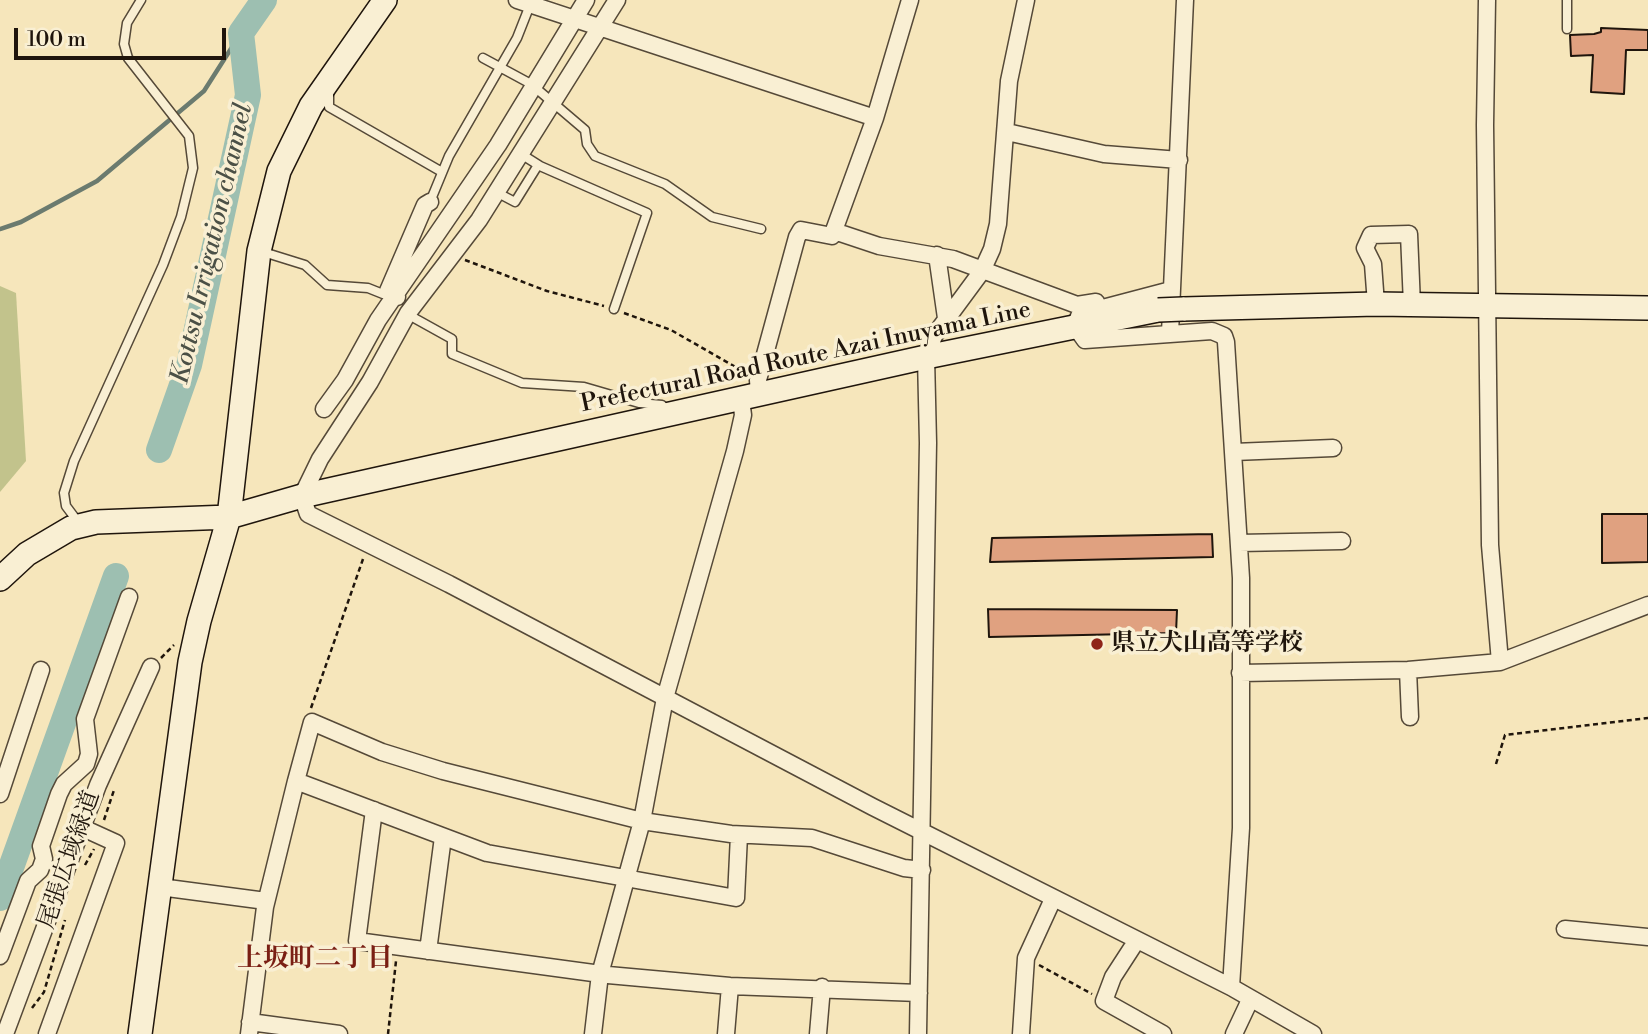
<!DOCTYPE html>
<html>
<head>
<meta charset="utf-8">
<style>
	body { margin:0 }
	#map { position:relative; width:1648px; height:1034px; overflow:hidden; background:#f6e6bb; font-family:"Libre Bodoni",serif }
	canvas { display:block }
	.scale { position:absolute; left:14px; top:28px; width:212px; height:32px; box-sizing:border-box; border:4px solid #1f150c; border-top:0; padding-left:9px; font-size:21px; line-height:24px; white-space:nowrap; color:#1f150c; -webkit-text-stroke:5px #f9efd3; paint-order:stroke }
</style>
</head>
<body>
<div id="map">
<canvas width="1648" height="1034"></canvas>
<div class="scale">100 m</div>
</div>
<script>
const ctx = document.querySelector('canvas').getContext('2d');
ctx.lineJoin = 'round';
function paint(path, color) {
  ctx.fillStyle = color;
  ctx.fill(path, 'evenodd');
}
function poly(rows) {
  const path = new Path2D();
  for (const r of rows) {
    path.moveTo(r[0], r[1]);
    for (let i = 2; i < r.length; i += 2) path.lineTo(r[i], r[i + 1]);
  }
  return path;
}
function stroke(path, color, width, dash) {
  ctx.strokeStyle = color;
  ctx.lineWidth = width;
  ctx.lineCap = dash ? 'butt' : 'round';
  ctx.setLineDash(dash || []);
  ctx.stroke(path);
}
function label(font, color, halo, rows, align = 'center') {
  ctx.font = font + ' "Libre Bodoni","Noto Serif JP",serif';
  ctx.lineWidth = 7;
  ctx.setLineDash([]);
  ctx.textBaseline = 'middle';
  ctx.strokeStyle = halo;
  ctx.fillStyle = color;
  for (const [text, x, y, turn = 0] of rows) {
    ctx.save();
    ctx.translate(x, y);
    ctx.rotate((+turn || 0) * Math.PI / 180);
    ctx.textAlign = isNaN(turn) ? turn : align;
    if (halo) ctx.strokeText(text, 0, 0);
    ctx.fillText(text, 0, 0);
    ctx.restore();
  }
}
paint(poly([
	[0,286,16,293,26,461,0,492]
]), '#c2c38c');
stroke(poly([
	[0,229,21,222,97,181,204,91,241,33]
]), '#6b7b6f', 4.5);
stroke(poly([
	[159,450,189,365,248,95,241,33,264,0],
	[0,898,116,576]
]), '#9dbfb1', 26);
const building = poly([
	[1601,28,1648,30,1648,50,1626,50,1624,94,1591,92,1593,55,1571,56,1570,35,1594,34,1601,32,1601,28],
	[1602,514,1648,514,1648,562,1602,563,1602,514],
	[1212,534,1213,557,990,562,992,538,1212,534],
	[988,609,1177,610,1176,633,989,637,988,609]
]);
paint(building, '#e0a180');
stroke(building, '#1f150c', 2);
const lane = poly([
	[1567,0,1567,29],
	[483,58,531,84,585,130,587,144,595,156,665,184,712,217,761,229],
	[329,91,329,107,442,172],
	[521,154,540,166,647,213,614,309],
	[496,192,515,202,538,165],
	[430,202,449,156,517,38,530,5],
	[260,251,305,265,327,285,368,288,383,294,388,291],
	[407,314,452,339,452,354,522,383,584,387,639,403,662,405,665,409],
	[78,522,66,506,64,493,74,461,163,265,181,217,193,168,189,136,128,58,124,44,127,23,141,0]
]);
const street = poly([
	[517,0,875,118],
	[617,0,479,220,408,313,370,382,320,459,302,496,308,514,449,584,873,807,1231,987,1313,1034],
	[1487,0,1485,125,1490,545,1500,662],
	[1007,132,1104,154,1179,160],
	[834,231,879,246,953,259,1077,305,1096,302],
	[937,255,946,318],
	[1171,290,1080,314,1075,326,1085,340,1212,331,1224,336,1226,342,1241,578,1241,828,1231,987],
	[397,297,388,291,425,205,430,202],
	[1376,304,1373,264,1365,248,1371,235,1409,234,1412,305],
	[1170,333,1185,0],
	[759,395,758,380,797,237,801,230,832,236,875,118,910,0],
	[324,409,345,380,378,320,498,145,586,0],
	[1234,452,1333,448],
	[1239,543,1342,541],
	[1408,670,1410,717],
	[1240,673,1408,670,1500,662,1648,605],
	[296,781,312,722,382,752,443,771,642,821,731,834,812,838,904,868,922,870],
	[0,794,41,670],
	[374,810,357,941,608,975,730,986,919,993],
	[160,887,266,901],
	[1565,929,1648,937],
	[1137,940,1113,977,1104,1001,1163,1034],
	[428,951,443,837],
	[0,956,28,881,40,870,44,859,41,846,59,794,64,784,86,764,89,754,85,719,129,597],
	[250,1022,339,1034],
	[5,1034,98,785,151,667],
	[47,1034,116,843,83,828],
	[249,1034,265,907,296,781,487,853,736,898,739,835],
	[593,1034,600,974,642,821,665,698,735,451,743,415,741,400],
	[726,1034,730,986],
	[818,1034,822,987],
	[918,1034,928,443,926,357,934,336,982,271,992,249,998,224,1009,81,1026,0],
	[1021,1034,1026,958,1053,899],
	[1234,1034,1250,1000]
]);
const secondary = poly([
	[1183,309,1376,304,1648,308],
	[0,579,27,554,71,528,96,522,229,517,302,496,926,357,1158,310],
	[140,1034,190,662,199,621,229,517,259,251,279,171,311,106,385,0]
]);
stroke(lane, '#554938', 11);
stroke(street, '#554938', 19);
stroke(secondary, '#1f150c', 26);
stroke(poly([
	[465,260,547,291,604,306],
	[624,313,671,330,746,373],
	[161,658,174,645],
	[311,708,363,559],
	[1496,764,1505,735,1648,718],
	[104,820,114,790],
	[85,865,94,849],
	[1039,965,1092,994],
	[32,1008,44,992,65,920],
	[388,1034,396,961]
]), '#1f150c', 2.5, [5, 3.5]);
stroke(lane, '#f9efd3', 8);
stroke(street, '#f9efd3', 16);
stroke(secondary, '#f9efd3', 23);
const secondaryBridge = poly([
	[1158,310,1183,309]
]);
stroke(secondaryBridge, '#1f150c', 26, []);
stroke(secondaryBridge, '#f9efd3', 23);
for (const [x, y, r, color] of [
	[1097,644,7,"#8f2418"]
]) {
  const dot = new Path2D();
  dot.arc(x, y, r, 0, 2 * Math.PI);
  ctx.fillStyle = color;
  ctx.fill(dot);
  stroke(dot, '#f9efd3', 2.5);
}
label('24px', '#1f150c', '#f9efd3', [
	["Prefectural Road Route Azai Inuyama Line",806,358,-12],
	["尾張広域緑道",70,860,-71]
]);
label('bold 24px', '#1f150c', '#f9efd3', [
	["県立犬山高等学校",1111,644]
], 'left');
label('italic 26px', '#4b5046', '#f9efd3', [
	["Kottsu Irrigation channel",213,244,-77]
]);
label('bold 26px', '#7a1f14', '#f9efd3', [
	["上坂町二丁目",315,960]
]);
</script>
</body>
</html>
